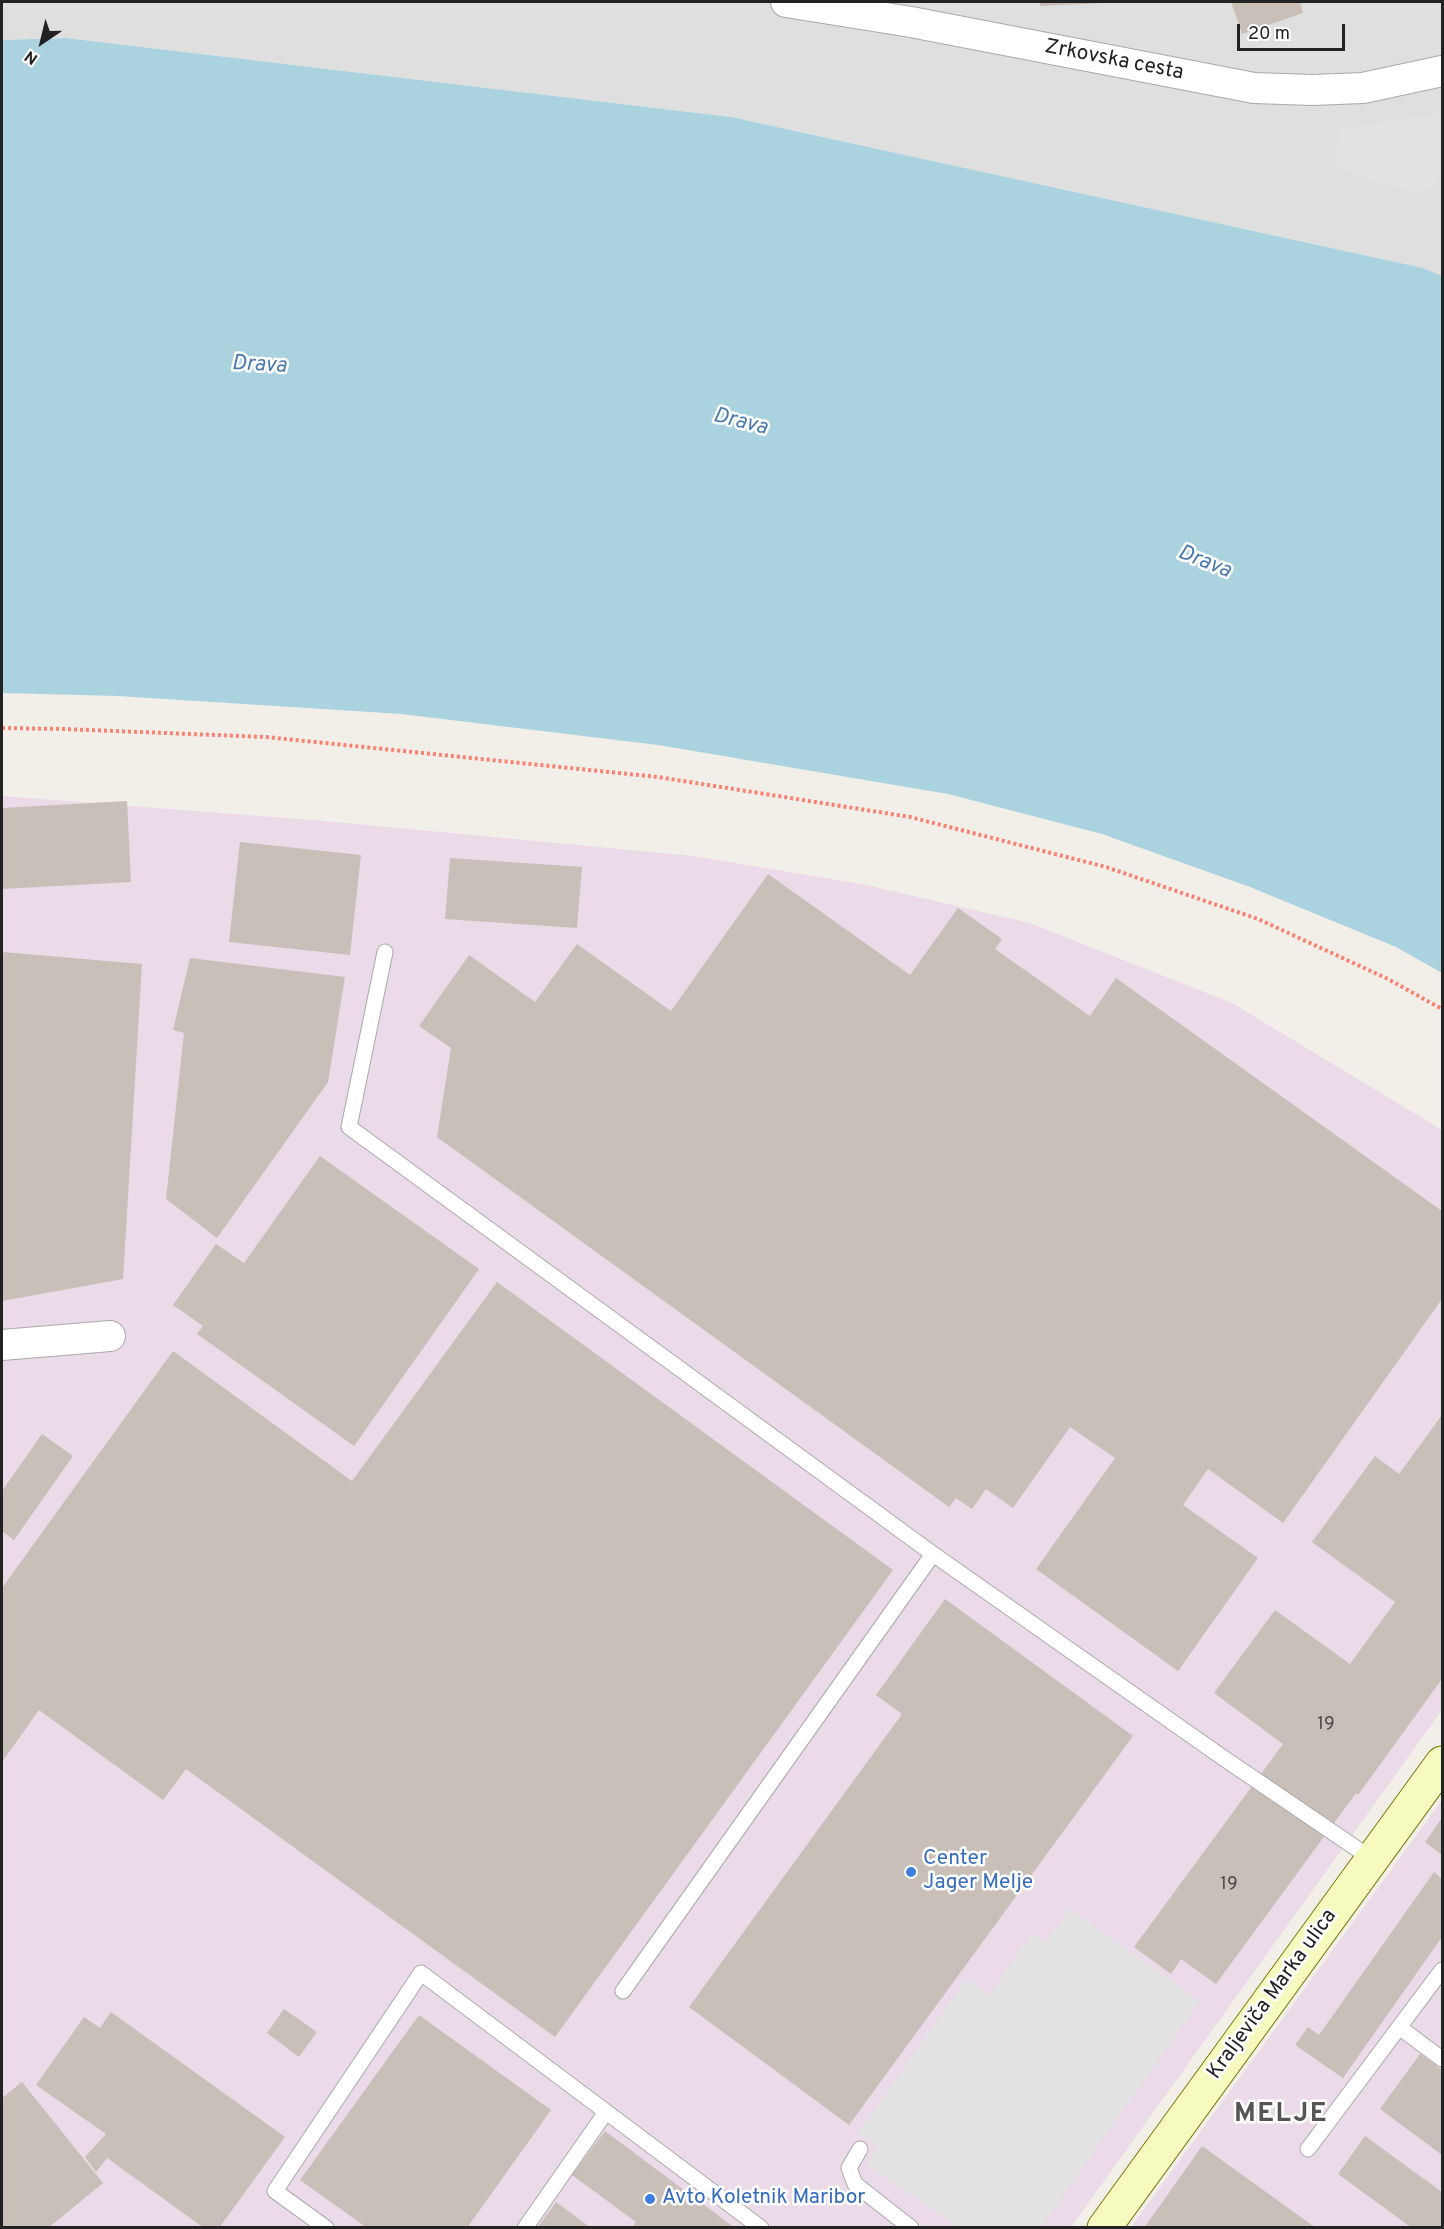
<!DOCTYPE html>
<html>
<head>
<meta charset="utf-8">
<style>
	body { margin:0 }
	#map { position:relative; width:1444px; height:2229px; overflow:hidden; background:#f2efe9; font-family:Overpass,sans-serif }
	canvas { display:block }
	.frame { position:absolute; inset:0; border:3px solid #222; pointer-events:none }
	.north { position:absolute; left:12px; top:12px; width:60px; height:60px; -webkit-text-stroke:4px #fff; paint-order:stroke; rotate:215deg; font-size:16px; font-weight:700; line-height:24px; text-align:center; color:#222 }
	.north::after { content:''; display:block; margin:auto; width:21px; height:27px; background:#222; clip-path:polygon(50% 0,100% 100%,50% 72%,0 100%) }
	.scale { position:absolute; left:1237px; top:24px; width:108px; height:27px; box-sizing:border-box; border:3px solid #222; border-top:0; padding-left:8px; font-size:18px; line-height:21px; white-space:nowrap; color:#222; -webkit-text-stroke:4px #fff; paint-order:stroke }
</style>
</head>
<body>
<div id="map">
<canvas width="1444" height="2229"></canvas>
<div class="frame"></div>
<div class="north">N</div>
<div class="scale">20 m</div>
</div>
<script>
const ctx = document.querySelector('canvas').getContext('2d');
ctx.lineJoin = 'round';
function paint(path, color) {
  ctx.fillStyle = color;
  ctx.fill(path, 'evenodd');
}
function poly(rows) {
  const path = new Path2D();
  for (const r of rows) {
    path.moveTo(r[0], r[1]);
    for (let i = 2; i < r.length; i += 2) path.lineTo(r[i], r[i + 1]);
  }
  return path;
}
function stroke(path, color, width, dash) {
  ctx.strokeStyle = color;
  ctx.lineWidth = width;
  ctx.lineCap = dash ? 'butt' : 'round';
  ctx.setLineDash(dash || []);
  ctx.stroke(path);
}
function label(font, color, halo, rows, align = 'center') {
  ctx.font = font + ' Overpass,sans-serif';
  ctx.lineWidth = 5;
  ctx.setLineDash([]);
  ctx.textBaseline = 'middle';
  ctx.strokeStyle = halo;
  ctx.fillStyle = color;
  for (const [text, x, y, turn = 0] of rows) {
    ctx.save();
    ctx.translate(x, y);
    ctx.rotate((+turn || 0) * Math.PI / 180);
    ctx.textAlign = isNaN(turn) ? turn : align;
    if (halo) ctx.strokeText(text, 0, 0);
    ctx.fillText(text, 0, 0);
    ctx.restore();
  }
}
paint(poly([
	[2,2,1442,2,1442,276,1423,268,731,117,66,38,2,40]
]), '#e0dfdf');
paint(poly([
	[2,796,325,821,694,856,862,884,1030,923,1232,1003,1442,1130,1442,1710,1071,2227,2,2227],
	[1442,1800,1442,2227,1131,2227]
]), '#ebdbe8');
paint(poly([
	[1441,113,1442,178,1419,194,1337,169,1338,130],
	[1070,1909,1200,2001,1041,2227,957,2227,867,2164,878,2148,858,2133,966,1979,989,1995,1032,1933,1046,1942]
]), '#e2e2e2');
paint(poly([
	[66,38,731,117,1423,268,1442,276,1442,973,1396,947,1250,887,1102,834,948,794,658,745,401,714,118,696,2,693,2,40]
]), '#aad3df');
paint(poly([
	[1040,2,1105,2,1105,3,1040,6],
	[1231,2,1300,2,1303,13,1242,34],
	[127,801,131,882,2,889,2,808],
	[240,842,361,855,350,955,229,942],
	[450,858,582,867,577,928,445,919],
	[768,874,910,975,958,908,1002,939,995,949,1090,1016,1116,978,1442,1211,1442,1299,1283,1523,1208,1469,1183,1505,1258,1558,1178,1671,1036,1569,1115,1458,1070,1427,1013,1508,986,1489,972,1509,956,1498,949,1507,437,1137,451,1048,419,1026,469,955,535,1002,577,944,671,1011],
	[2,952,142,964,123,1279,2,1301],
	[190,958,345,977,328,1082,217,1238,166,1199,184,1033,173,1030],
	[320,1156,479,1269,354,1446,197,1334,203,1326,173,1305,216,1244,244,1263],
	[497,1282,893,1570,555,2037,186,1769,163,1800,39,1710,2,1762,2,1588,173,1351,352,1481],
	[1442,1415,1442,1679,1358,1795,1356,1793,1216,1984,1181,1959,1171,1974,1134,1947,1283,1744,1214,1693,1275,1610,1350,1664,1395,1602,1312,1542,1375,1456,1399,1474],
	[42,1434,73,1456,14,1540,2,1531,2,1491],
	[945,1599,1133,1736,849,2125,689,2007,902,1714,876,1695],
	[1442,1818,1442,1855,1425,1842],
	[1434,1872,1442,1879,1442,1937,1343,2078,1295,2045,1308,2027,1319,2035],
	[284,2009,317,2032,299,2057,267,2033],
	[111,2012,285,2137,219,2228,204,2228,107,2158,96,2172,85,2157,106,2134,36,2085,84,2017,100,2028],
	[419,2015,551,2110,467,2228,367,2228,300,2180],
	[1420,2054,1442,2070,1442,2155,1380,2109],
	[22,2082,103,2183,48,2228,2,2228,2,2098],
	[605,2131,735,2228,632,2228,636,2222,572,2175],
	[1365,2136,1442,2192,1442,2228,1412,2228,1338,2174],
	[1202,2146,1316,2228,1144,2228],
	[556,2202,591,2228,537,2228]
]), '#c7bfb8');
const lane = poly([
	[385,952,349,1127,933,1554,1222,1757,1372,1859],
	[623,1991,933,1554],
	[1399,2027,1442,2059],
	[860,2149,849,2168,855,2184,911,2228],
	[1308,2149,1442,1970],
	[326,2228,275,2191,421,1973,761,2228],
	[525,2228,606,2112]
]);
const street = poly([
	[786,2,911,22,1254,88,1312,90,1363,88,1442,71],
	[2,1345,110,1336]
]);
const secondary = poly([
	[1104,2228,1442,1763]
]);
stroke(lane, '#a9a9a9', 17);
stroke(street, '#a9a9a9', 32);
stroke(secondary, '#707d05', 35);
stroke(poly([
	[2,728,64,729,266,737,658,777,910,817,1106,867,1258,919,1388,979,1442,1009]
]), '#fa8072', 4, [3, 3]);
stroke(lane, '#fff', 15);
stroke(street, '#fff', 30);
stroke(secondary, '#f7fabf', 33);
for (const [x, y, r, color] of [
	[911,1872,6,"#3f7fe0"],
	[650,2199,6,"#3f7fe0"]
]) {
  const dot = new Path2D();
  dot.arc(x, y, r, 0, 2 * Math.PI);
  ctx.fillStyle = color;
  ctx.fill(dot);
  stroke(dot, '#fff', 2);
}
label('18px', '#4b4948', null, [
	["19",1326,1725],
	["19",1229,1885]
]);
label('21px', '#222', '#fff', [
	["Zrkovska cesta",1114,61,11],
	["Kraljeviča Marka ulica",1273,1995,-54]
]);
label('21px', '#366cbe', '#fff', [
	["Center",923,1860],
	["Jager Melje",923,1884],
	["Avto Koletnik Maribor",662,2199]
], 'left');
label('italic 22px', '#4a7aab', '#fff', [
	["Drava",259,366,3],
	["Drava",740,423,14],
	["Drava",1204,563,22]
]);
ctx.letterSpacing = '1.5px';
label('bold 27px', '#555', '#fff', [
	["MELJE",1281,2116]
]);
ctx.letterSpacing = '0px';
</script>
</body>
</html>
